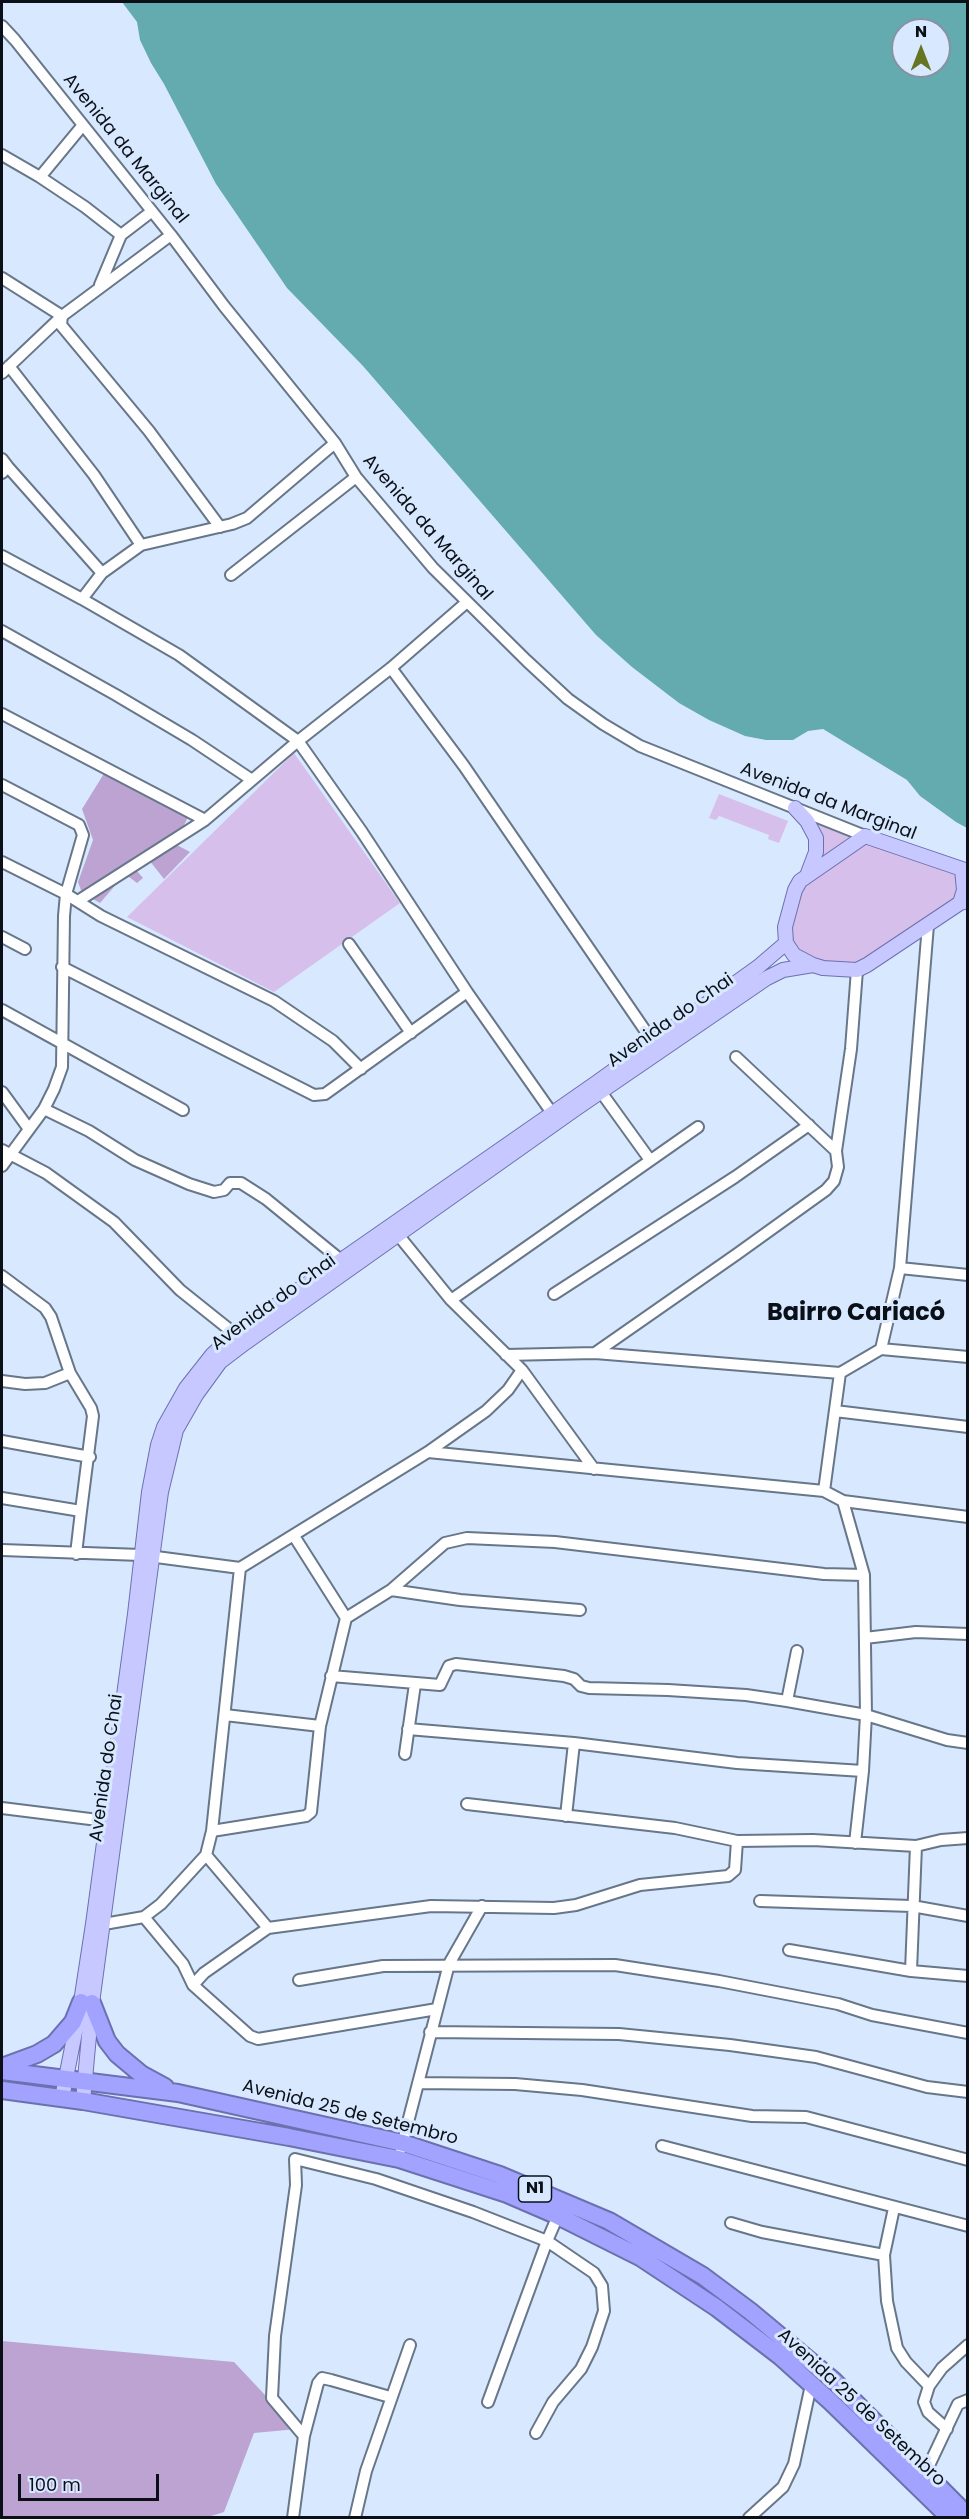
<!DOCTYPE html>
<html>
<head>
<meta charset="utf-8">
<style>
	body { margin:0 }
	#map { position:relative; width:969px; height:2519px; overflow:hidden; background:#d8e9ff; font-family:Poppins,sans-serif }
	canvas { display:block }
	.frame { position:absolute; inset:0; border:3px solid #0b1018; pointer-events:none }
	.north { position:absolute; left:891px; top:18px; width:60px; height:60px; box-sizing:border-box; background:#d8e9ff; border:2px solid #8692a3; border-radius:50%; rotate:0deg; font-size:16px; font-weight:700; line-height:24px; text-align:center; color:#0b1018 }
	.north::after { content:''; display:block; margin:auto; width:21px; height:27px; background:#667522; clip-path:polygon(50% 0,100% 100%,50% 72%,0 100%) }
	.scale { position:absolute; left:18px; top:2474px; width:141px; height:27px; box-sizing:border-box; border:3px solid #0b1018; border-top:0; padding-left:8px; font-size:18px; line-height:21px; white-space:nowrap; color:#0b1018; -webkit-text-stroke:4px #d8e9ff; paint-order:stroke }
</style>
</head>
<body>
<div id="map">
<canvas width="969" height="2519"></canvas>
<div class="frame"></div>
<div class="north">N</div>
<div class="scale">100 m</div>
</div>
<script>
const ctx = document.querySelector('canvas').getContext('2d');
ctx.lineJoin = 'round';
function paint(path, color) {
  ctx.fillStyle = color;
  ctx.fill(path, 'evenodd');
}
function poly(rows) {
  const path = new Path2D();
  for (const r of rows) {
    path.moveTo(r[0], r[1]);
    for (let i = 2; i < r.length; i += 2) path.lineTo(r[i], r[i + 1]);
  }
  return path;
}
function stroke(path, color, width, dash) {
  ctx.strokeStyle = color;
  ctx.lineWidth = width;
  ctx.lineCap = dash ? 'butt' : 'round';
  ctx.setLineDash(dash || []);
  ctx.stroke(path);
}
function label(font, color, halo, rows, align = 'center') {
  ctx.font = font + ' Poppins,sans-serif';
  ctx.lineWidth = 6;
  ctx.setLineDash([]);
  ctx.textBaseline = 'middle';
  ctx.strokeStyle = halo;
  ctx.fillStyle = color;
  for (const [text, x, y, turn = 0] of rows) {
    ctx.save();
    ctx.translate(x, y);
    ctx.rotate((+turn || 0) * Math.PI / 180);
    ctx.textAlign = isNaN(turn) ? turn : align;
    if (halo) ctx.strokeText(text, 0, 0);
    ctx.fillText(text, 0, 0);
    ctx.restore();
  }
}
paint(poly([
	[294,753,400,903,274,992,127,917],
	[719,794,788,821,779,843,768,839,769,835,719,816,716,820,709,818],
	[805,815,857,837,814,866],
	[866,843,955,872,959,877,958,900,866,963,825,965,796,952,789,942,799,889]
]), '#d6bfea');
paint(poly([
	[105,772,130,781,147,797,178,810,188,817,175,844,190,852,164,879,149,860,137,871,143,878,137,883,125,874,100,903,82,893,78,882,93,840,82,809],
	[2,2341,234,2362,297,2429,254,2433,224,2512,208,2517,2,2517]
]), '#bca3d2');
paint(poly([
	[122,2,967,2,967,828,956,822,920,796,907,780,823,729,808,731,793,740,766,740,745,736,709,720,679,703,632,667,596,635,363,366,287,288,216,184,164,84,151,63,140,40,137,22],
	[903,30,939,30,939,66,903,66]
]), '#64abaf');
const minor = poly([
	[2,26,15,40,171,235,224,306,335,443,356,477,433,568,527,661,568,699,603,724,640,746,865,836],
	[83,125,40,177,85,207,121,235],
	[2,155,40,177],
	[2,278,62,316,61,325,149,431,220,527],
	[100,285,121,235,151,212],
	[9,366,94,475,141,545],
	[2,373,62,316,171,235],
	[2,459,8,467,2,473],
	[8,467,102,573],
	[2,556,82,599,179,655,298,741,362,832,467,992,552,1113],
	[231,575,356,477],
	[82,599,102,573,141,545,232,524,247,518,335,443],
	[2,631,116,695,192,740,252,780],
	[391,668,464,766,653,1042],
	[2,714,205,820],
	[2,785,79,825,83,835,66,894,64,916,62,1067,54,1089,44,1109],
	[2,862,66,894,101,916,274,1001,333,1041,361,1069],
	[78,901,205,820,298,741,391,668,467,602],
	[2,937,25,949],
	[349,944,411,1033],
	[62,967,314,1095,325,1094,467,992],
	[2,1010,183,1110],
	[736,1057,836,1151],
	[2,1092,29,1129],
	[601,1092,650,1160],
	[2,1150,46,1173,114,1222,180,1290,240,1338],
	[2,1166,44,1109,89,1131,135,1160,189,1184,214,1192,224,1190,230,1183,241,1183,266,1199,342,1261],
	[399,1236,451,1300,522,1370,594,1469],
	[900,1268,968,1275],
	[2,1276,45,1308,51,1317,70,1373,91,1408,93,1416,81,1511,2,1498],
	[554,1294,735,1177,809,1125],
	[451,1300,698,1127],
	[881,1349,900,1268,928,925],
	[595,1353,737,1254,826,1190,834,1181,838,1167,836,1151,851,1049,857,970],
	[506,1355,595,1353,840,1373,881,1349,968,1357],
	[2,1381,25,1384,45,1383,70,1373],
	[835,1411,968,1427],
	[2,1441,90,1457],
	[428,1452,824,1491,843,1501,968,1517],
	[824,1491,840,1373],
	[843,1501,864,1575,866,1715,863,1771,855,1843],
	[294,1536,346,1618],
	[2,1550,141,1555,240,1568,428,1452,486,1411,508,1390,522,1370],
	[76,1554,81,1511],
	[391,1590,460,1600,580,1610],
	[865,1638,916,1632,968,1634],
	[331,1676,440,1685,449,1666,456,1664,564,1676,574,1679,581,1686,589,1688,668,1690,746,1695,787,1701,866,1715,947,1740,968,1743],
	[787,1701,797,1651],
	[225,1715,320,1726],
	[408,1729,574,1743,737,1763,863,1771],
	[405,1754,415,1684],
	[467,1804,675,1828,737,1841,813,1840,916,1846,941,1840,968,1838],
	[2,1808,114,1822],
	[566,1816,574,1743],
	[212,1831,306,1816,311,1812,320,1726,346,1618,391,1590,445,1543,467,1538,555,1542,824,1574,864,1575],
	[206,1855,268,1928],
	[760,1901,912,1906,968,1916],
	[144,1917,183,1964,193,1985,250,2036,258,2039,437,2009],
	[104,1924,144,1917,161,1904,206,1855,212,1831,240,1568],
	[789,1950,911,1971,968,1976],
	[911,1971,916,1846],
	[299,1980,383,1966,615,1965,719,1981,838,2004,872,2015,968,2033],
	[193,1985,204,1973,268,1928,431,1906,554,1908,576,1905,640,1885,728,1876,735,1870,737,1841],
	[430,2032,619,2034,730,2045,816,2057,927,2087,968,2092],
	[418,2083,515,2084,582,2090,752,2116,806,2117,968,2160],
	[662,2146,968,2226],
	[401,2149,449,1964,482,1906],
	[894,2208,884,2255,887,2301,897,2348,906,2362,929,2386],
	[731,2223,762,2232,884,2255],
	[488,2402,547,2241,560,2211],
	[947,2429,928,2412,924,2402,929,2386,942,2368,968,2345],
	[304,2436,272,2398,275,2336,296,2185,295,2159,376,2179,473,2212,547,2241,594,2273,602,2286,604,2311,592,2347,581,2369,553,2402,536,2433],
	[923,2478,958,2404,968,2400],
	[293,2518,304,2436,318,2383,322,2378,331,2380,390,2397],
	[355,2518,366,2471,410,2345],
	[749,2518,783,2487,794,2464,811,2385]
]);
const major = poly([
	[795,808,807,821,816,838,816,852,808,873],
	[968,871,865,836,800,881,795,890,785,927,786,943,794,955,813,965,823,968,857,970,867,965,960,903,968,901],
	[960,903,964,890,962,869],
	[62,2098,81,2002,93,1924,135,1614,149,1492,158,1445,164,1427,186,1388,212,1355,235,1334,596,1083,758,967,786,943],
	[83,2101,92,2003,161,1492,176,1430,196,1395,220,1362,245,1343,574,1110,767,978,783,970,813,965]
]);
const highway = poly([
	[92,2003,107,2041,117,2054,141,2074,165,2087],
	[2,2067,37,2054,54,2044,73,2022,81,2002],
	[2,2071,178,2093,403,2143,500,2175,609,2221,703,2276,750,2311,834,2381,968,2516],
	[2,2090,83,2101,289,2137,399,2159,507,2194,558,2216,640,2257,717,2308,781,2357,831,2402,950,2518]
]);
stroke(minor, '#677689', 14);
stroke(major, '#6c70ae', 16);
stroke(highway, '#6c70ae', 20);
stroke(minor, '#fff', 10);
stroke(major, '#c7c8ff', 14);
stroke(highway, '#a1a3ff', 16);
for (const [x, y, w] of [
	[535,2189,33]
]) {
  const box = new Path2D();
  box.roundRect(x - w / 2, y - 13, w, 26, 4.5);
  ctx.fillStyle = '#d8e9ff';
  ctx.fill(box);
  stroke(box, '#0b1018', 1.5);
}
label('bold 16px', '#0b1018', null, [
	["N1",535,2189]
]);
label('18px', '#0b1018', '#d8e9ff', [
	["Avenida da Marginal",125,149,51],
	["Avenida da Marginal",427,528,49],
	["Avenida da Marginal",828,802,21],
	["Avenida do Chai",671,1021,-35],
	["Avenida do Chai",274,1303,-36],
	["Avenida do Chai",107,1768,-82],
	["Avenida 25 de Setembro",350,2113,14],
	["Avenida 25 de Setembro",861,2408,43]
]);
label('bold 24px', '#0b1018', '#d8e9ff', [
	["Bairro Cariacó",856,1314]
]);
</script>
</body>
</html>
